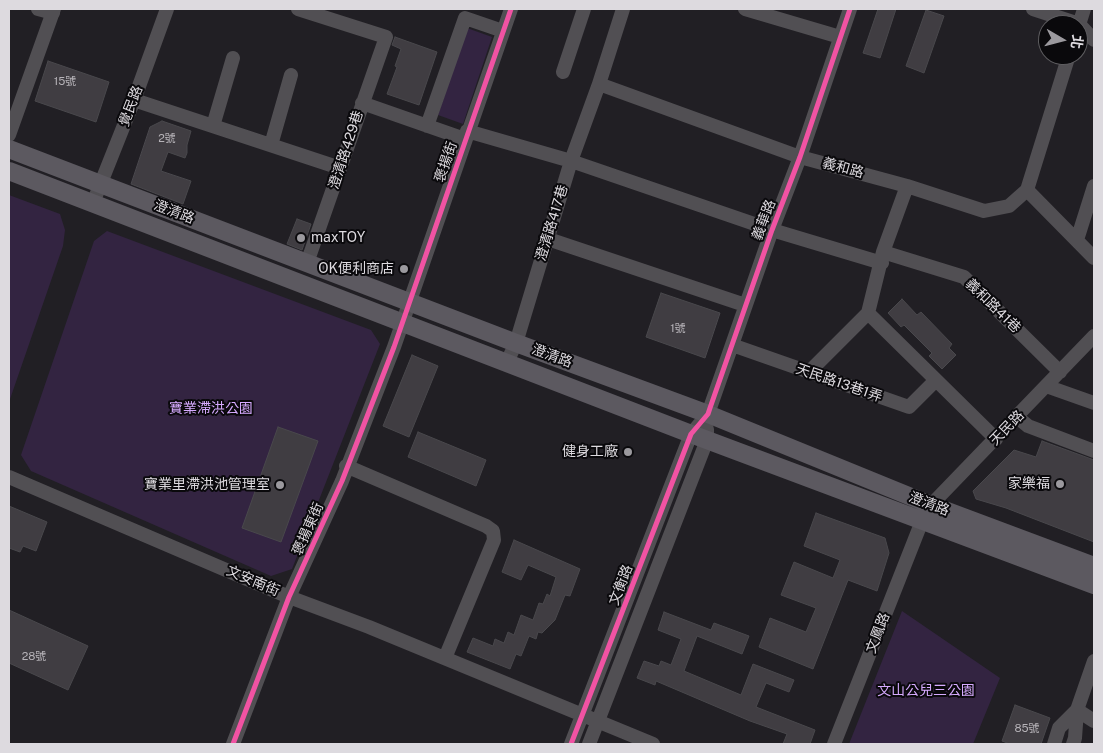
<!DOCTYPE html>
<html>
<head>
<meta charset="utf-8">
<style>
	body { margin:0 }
	#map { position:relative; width:1103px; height:753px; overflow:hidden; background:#211f24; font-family:"Public Sans","Noto Sans TC",sans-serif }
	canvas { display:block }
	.frame { position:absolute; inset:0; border:10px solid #dddadf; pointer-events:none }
	.north { position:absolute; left:1038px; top:15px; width:50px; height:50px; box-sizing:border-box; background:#0a090c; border:1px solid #5e5d60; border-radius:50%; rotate:98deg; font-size:14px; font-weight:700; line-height:20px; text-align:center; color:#dddadf }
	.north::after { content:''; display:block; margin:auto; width:18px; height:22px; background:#9b999e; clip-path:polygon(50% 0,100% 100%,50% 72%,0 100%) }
</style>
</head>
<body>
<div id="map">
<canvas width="1103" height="753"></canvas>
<div class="frame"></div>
<div class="north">北</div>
</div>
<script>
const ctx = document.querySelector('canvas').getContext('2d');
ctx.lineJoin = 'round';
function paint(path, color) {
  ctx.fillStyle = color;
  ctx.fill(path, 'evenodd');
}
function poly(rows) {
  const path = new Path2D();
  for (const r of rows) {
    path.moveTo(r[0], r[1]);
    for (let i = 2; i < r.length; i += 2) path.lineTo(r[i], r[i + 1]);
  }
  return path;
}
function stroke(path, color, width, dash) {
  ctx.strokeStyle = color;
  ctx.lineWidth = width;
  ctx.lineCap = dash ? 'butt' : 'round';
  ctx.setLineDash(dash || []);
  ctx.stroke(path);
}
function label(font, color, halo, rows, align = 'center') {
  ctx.font = font + ' "Public Sans","Noto Sans TC",sans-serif';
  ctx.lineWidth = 4;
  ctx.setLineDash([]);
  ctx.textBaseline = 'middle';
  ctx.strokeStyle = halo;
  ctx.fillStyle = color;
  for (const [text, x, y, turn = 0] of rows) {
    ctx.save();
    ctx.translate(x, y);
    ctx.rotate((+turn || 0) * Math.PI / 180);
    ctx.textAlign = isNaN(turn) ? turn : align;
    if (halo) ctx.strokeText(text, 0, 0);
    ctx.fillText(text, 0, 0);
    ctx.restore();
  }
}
paint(poly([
	[467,28,492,37,463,124,438,115],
	[9,195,60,214,65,230,63,246,9,402],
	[107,231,371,330,380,344,292,569,271,576,31,471,21,455,94,241],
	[902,611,1000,678,973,744,849,744]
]), '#332441');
const building = poly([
	[878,9,896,9,880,58,863,53,878,9],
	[926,10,944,16,924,73,906,66,926,10],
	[395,37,437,52,419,105,387,94,397,67,395,66,401,49,392,45,395,37],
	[48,61,109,82,96,122,35,101,48,61],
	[162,121,191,131,187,145,187,153,185,158,168,152,161,171,191,181,183,204,131,184,150,127,162,121],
	[297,219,311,224,302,250,287,244,297,219],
	[661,293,720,313,705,358,646,337,661,293],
	[902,299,917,315,921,312,952,344,949,348,956,355,942,369,929,356,932,353,904,325,901,327,888,313,902,299],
	[412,355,438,366,409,437,383,426,412,355],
	[278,427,318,441,281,542,242,528,278,427],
	[418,432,486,460,476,486,408,457,418,432],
	[1042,441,1094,460,1094,542,1006,508,976,499,973,491,1014,450,1036,457,1042,441],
	[9,506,47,522,36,551,23,546,20,552,9,548,9,506],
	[816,513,885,538,889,553,877,591,848,580,813,669,759,647,770,618,806,632,816,608,781,595,794,562,833,578,840,560,804,546,816,513],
	[514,540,580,569,570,596,565,595,555,620,542,633,538,632,536,639,529,636,521,656,516,654,510,669,467,652,473,638,493,646,495,639,504,643,508,632,514,635,521,615,533,620,539,603,543,604,547,594,550,596,556,577,528,565,521,580,502,572,514,540],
	[9,610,88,646,68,690,9,663,9,610],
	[664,612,711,630,714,623,749,636,742,654,697,636,684,671,741,695,753,664,794,680,789,692,766,683,756,707,815,730,810,744,783,744,787,734,750,721,656,681,655,685,637,678,644,661,659,666,661,661,671,665,681,639,658,630,664,612],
	[1015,705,1050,718,1041,744,1010,744,1002,741,1015,705]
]);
paint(building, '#403d42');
stroke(building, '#49484c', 1);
stroke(poly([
	[38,9,53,13],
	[298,9,386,37,307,263],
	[745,9,840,37],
	[1033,9,1079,24,1094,40],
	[1078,28,1084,9],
	[1069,55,1027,190,1094,258],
	[563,72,584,9],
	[599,84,800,157,907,186,984,211,1009,206,1027,190],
	[134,100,340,168],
	[362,103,465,139],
	[213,126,233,58],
	[427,126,465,18,503,31],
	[467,131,571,161,772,230,882,263],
	[9,135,54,9],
	[271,145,291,75],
	[93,203,134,100,167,9],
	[548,239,745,305],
	[1077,240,1094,186],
	[883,252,964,277,1060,372],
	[868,313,996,439],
	[732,345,909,407,936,380],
	[507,362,516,343,571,161,599,84,623,9],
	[809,372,868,313,883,252,907,186],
	[1046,386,1094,403],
	[1017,417,1028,426,1094,451],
	[346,466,486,526,493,531,494,540,445,658],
	[9,477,289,597,369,627,653,744],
	[1077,710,1094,721],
	[233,744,289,597,342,481,394,347,511,9],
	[571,744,691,434,708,414,710,408,772,230,800,157,850,9],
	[589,744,707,440,707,429],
	[834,744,922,521,931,505,1094,336],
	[1054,744,1059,728,1077,710],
	[1073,744,1075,738,1077,710,1094,661]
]), '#514f53', 14);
stroke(poly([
	[9,149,516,343,708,414,931,505,1094,566],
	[9,171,691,434,1094,585]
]), '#5c5960', 18);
stroke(poly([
	[233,744,289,597,342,481,394,347,511,9],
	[571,744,691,434,708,414,710,408,772,230,800,157,850,9]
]), '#f153a3', 5);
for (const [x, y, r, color] of [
	[301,238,5,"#9b999e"],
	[404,269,5,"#9b999e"],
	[628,452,5,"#9b999e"],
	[1060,484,5,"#9b999e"],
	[280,485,5,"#9b999e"]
]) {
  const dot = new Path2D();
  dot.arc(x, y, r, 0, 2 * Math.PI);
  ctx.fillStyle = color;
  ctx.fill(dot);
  stroke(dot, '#0a090c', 2);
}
label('11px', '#b6b3b8', null, [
	["15號",65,82],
	["2號",167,139],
	["1號",678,329],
	["28號",34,657],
	["85號",1027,729]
]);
label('14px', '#dddadf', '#0a090c', [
	["覺民路",131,106,-69],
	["澄清路429巷",346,150,-72],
	["褒揚街",446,162,-71],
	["義和路",843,168,15],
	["澄清路",174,212,21],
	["義華路",764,220,-69],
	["澄清路417巷",552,223,-73],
	["義和路41巷",993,306,44],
	["澄清路",552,356,20],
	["天民路13巷1弄",839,383,19],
	["天民路",1007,428,-46],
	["澄清路",929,504,21],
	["褒揚東街",308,529,-66],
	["文安南街",253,581,23],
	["文衡路",621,585,-69],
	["文鳳路",878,633,-69]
]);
label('14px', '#dddadf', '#0a090c', [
	["maxTOY",311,238,"left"],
	["OK便利商店",394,269],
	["健身工廠",618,452],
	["家樂福",1050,484],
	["寶業里滯洪池管理室",270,485]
], 'right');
label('14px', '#d6aaff', '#0a090c', [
	["寶業滯洪公園",211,409],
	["文山公兒三公園",926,691]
]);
</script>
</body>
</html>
